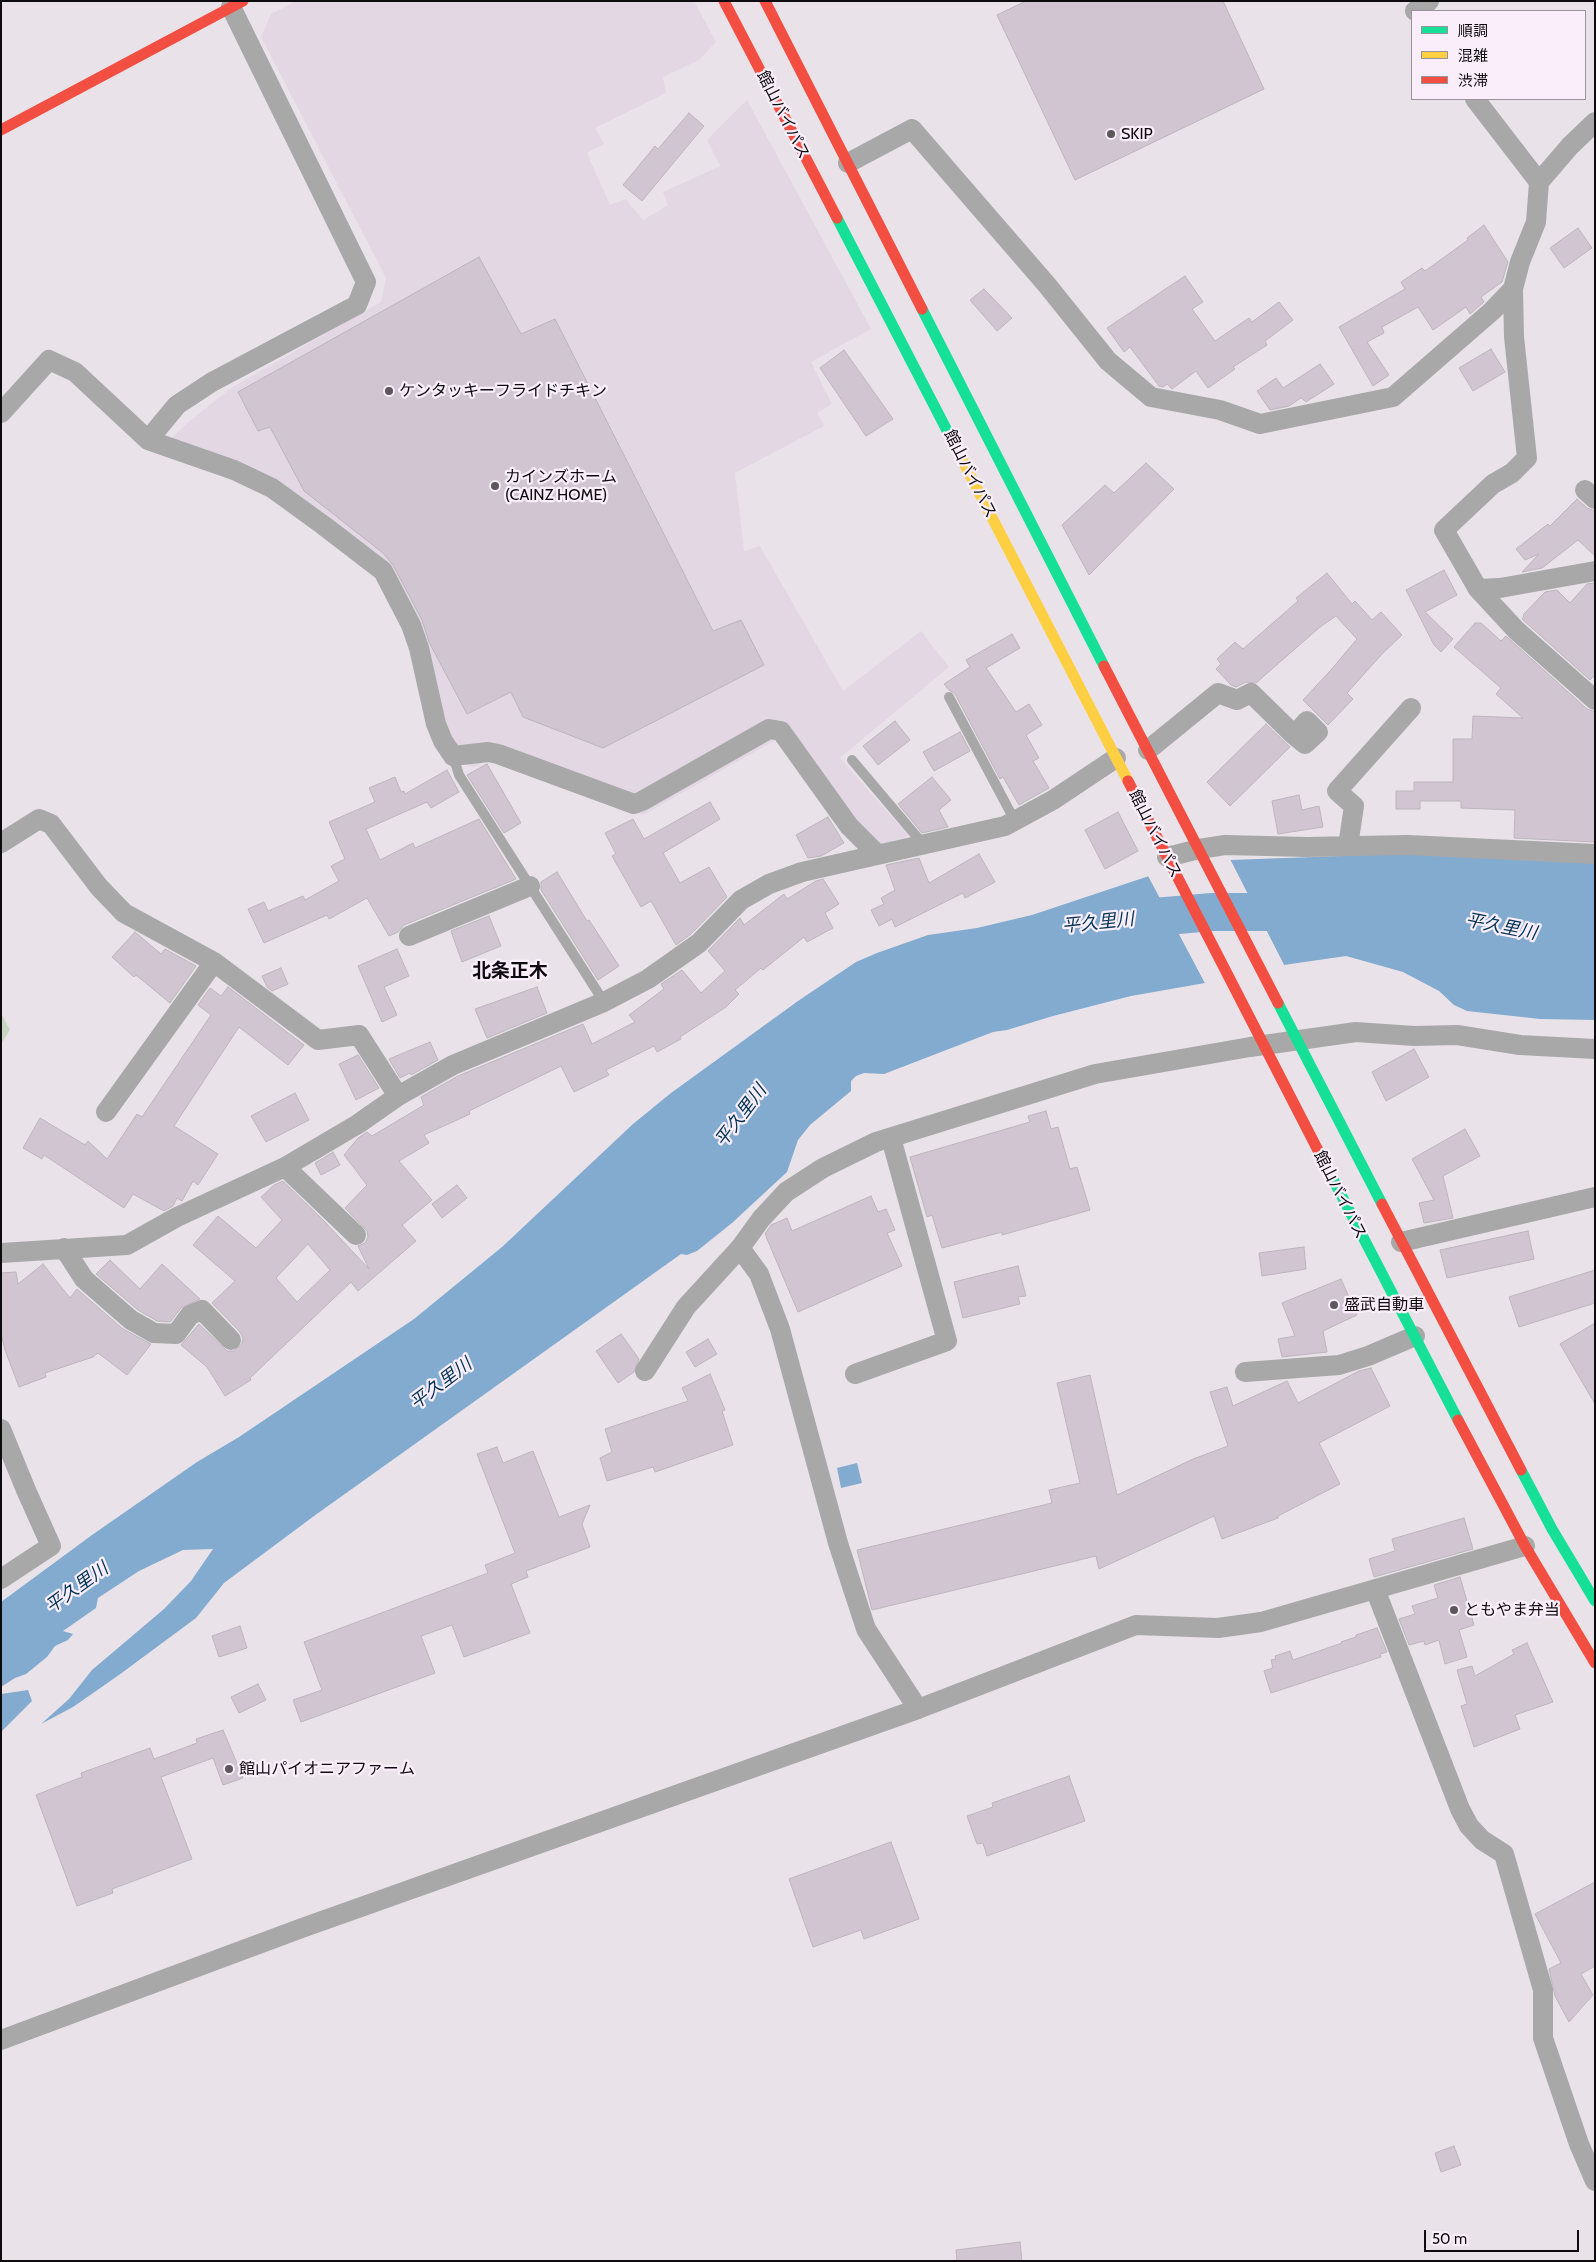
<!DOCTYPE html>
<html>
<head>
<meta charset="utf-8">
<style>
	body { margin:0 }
	#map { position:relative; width:1596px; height:2262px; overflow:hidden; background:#e9e3e9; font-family:Cabin,"Noto Sans JP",sans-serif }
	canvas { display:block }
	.frame { position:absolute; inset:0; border:2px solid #0e0b0f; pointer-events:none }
	.legend { position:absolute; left:1411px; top:10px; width:175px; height:90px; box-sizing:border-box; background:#f9eefa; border:1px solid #9b939c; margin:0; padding:6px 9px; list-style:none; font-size:15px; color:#0e0b0f }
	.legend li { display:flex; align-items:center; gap:10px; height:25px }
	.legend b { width:25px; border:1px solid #9b939c }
	.scale { position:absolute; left:1424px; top:2230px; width:155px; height:22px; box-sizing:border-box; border:2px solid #0e0b0f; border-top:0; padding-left:6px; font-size:15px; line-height:18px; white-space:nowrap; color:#0e0b0f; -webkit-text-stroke:4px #f9eefa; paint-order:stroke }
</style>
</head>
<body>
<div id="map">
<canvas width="1596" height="2262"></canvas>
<div class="frame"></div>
<ul class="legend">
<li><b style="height:6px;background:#16e098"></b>順調</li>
<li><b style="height:6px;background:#ffcf43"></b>混雑</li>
<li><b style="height:6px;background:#f24e42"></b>渋滞</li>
</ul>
<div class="scale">50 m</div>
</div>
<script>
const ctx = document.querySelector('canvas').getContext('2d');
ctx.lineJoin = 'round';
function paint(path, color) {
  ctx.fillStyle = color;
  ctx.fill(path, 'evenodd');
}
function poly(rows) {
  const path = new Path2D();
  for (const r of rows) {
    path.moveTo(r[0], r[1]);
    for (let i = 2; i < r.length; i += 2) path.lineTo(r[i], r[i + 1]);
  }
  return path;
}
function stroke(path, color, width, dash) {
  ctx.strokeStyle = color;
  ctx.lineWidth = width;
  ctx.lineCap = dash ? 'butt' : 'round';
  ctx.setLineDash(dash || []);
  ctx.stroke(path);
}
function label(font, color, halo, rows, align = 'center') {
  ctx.font = font + ' Cabin,"Noto Sans JP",sans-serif';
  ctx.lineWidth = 4.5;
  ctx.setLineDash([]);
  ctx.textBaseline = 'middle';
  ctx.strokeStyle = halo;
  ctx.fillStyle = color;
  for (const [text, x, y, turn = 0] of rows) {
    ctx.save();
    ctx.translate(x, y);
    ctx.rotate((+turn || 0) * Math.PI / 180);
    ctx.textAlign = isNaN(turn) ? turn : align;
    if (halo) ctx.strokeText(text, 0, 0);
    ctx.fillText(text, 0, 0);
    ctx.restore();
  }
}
paint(poly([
	[296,1,694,1,716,42,699,60,663,77,666,93,595,128,604,144,587,153,610,205,626,199,643,220,668,205,663,192,720,166,707,140,747,100,871,329,811,362,832,404,817,413,824,426,735,473,744,551,760,546,843,691,921,631,949,667,840,758,909,836,862,850,779,738,643,815,497,761,487,761,474,767,457,763,420,637,379,575,272,493,161,449,187,423,231,388,381,302,386,278,261,37,271,14]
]), '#e3d7e4');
paint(poly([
	[1,1013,10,1030,1,1044]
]), '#c9d6c3');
paint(poly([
	[1422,853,1595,862,1595,1020,1540,1019,1467,1011,1454,1005,1439,991,1403,972,1346,956,1284,965,1230,860],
	[1149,876,1205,983,1131,996,1053,1016,1007,1030,993,1032,884,1074,864,1073,856,1076,851,1081,851,1091,810,1125,798,1140,787,1172,732,1223,697,1251,687,1255,681,1254,314,1516,224,1583,196,1618,119,1675,73,1707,41,1724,69,1699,92,1670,164,1609,191,1581,213,1549,183,1550,139,1571,98,1598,96,1608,63,1631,73,1634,68,1640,55,1646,47,1657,26,1674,15,1678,1,1687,1,1602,92,1535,197,1462,239,1437,414,1319,502,1247,633,1124,671,1093,798,1001,856,962,877,953,928,935,977,928,1032,915],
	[857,1463,862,1483,841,1488,837,1468],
	[28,1690,32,1701,1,1732,1,1694]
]), '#83abd0');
paint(poly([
	[1229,857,1285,967,1282,966,1228,861],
	[1147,874,1151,875,1207,982,1206,985]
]), '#e9e3e9');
stroke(poly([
	[1119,920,1213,912,1308,912]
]), '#83abd0', 38);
const building = poly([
	[1026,1,1223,1,1264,89,1075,180,997,15,1026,1],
	[689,113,704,126,642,201,623,185,655,146,658,149,689,113],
	[1484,225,1508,262,1502,282,1481,297,1484,302,1470,314,1466,307,1433,330,1418,307,1382,327,1384,333,1367,342,1389,375,1373,386,1339,327,1405,289,1401,282,1422,268,1425,271,1468,240,1467,238,1484,225],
	[1578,228,1592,248,1564,268,1550,248,1578,228],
	[479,257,521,334,555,319,713,631,741,620,764,665,603,748,523,717,511,692,467,714,429,642,422,620,393,565,383,553,304,491,270,427,258,431,238,392,479,257],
	[1185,276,1203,302,1192,309,1215,341,1249,318,1252,322,1279,302,1293,320,1265,341,1267,345,1233,367,1235,369,1208,388,1196,371,1172,389,1167,384,1163,387,1159,386,1130,347,1124,352,1107,328,1185,276],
	[984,289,1012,318,997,331,970,300,984,289],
	[1491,349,1505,372,1473,391,1459,368,1491,349],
	[844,350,893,419,866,436,820,368,844,350],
	[1320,364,1334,384,1306,402,1301,398,1289,406,1270,410,1257,391,1276,378,1283,388,1320,364],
	[1146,463,1174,489,1089,575,1062,525,1105,485,1114,493,1146,463],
	[1577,499,1587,508,1595,511,1595,556,1578,540,1542,568,1522,572,1539,554,1525,560,1516,549,1548,524,1550,526,1577,499],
	[1444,570,1457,595,1425,612,1453,639,1441,652,1434,645,1406,590,1444,570],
	[1327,573,1352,604,1355,601,1372,620,1381,612,1402,635,1382,654,1347,693,1353,699,1328,725,1303,700,1330,671,1357,639,1336,616,1320,627,1256,683,1246,682,1236,687,1231,685,1216,669,1221,664,1217,659,1235,642,1243,649,1298,601,1296,598,1327,573],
	[1595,583,1595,675,1590,680,1522,619,1524,616,1523,615,1545,592,1557,590,1570,603,1587,584,1595,583],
	[1475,623,1481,623,1501,641,1506,636,1587,709,1595,712,1595,842,1514,838,1515,810,1461,808,1461,801,1420,801,1420,809,1396,809,1396,791,1414,791,1414,782,1453,782,1453,739,1472,739,1473,716,1523,718,1496,694,1501,688,1454,647,1475,623],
	[1012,634,1020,648,986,668,1016,712,1029,704,1042,725,1026,735,1039,758,1033,761,1049,788,1019,805,1003,777,1000,779,955,694,949,690,944,684,970,667,966,660,1012,634],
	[895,721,910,740,878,765,863,746,895,721],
	[1266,724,1290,747,1230,806,1207,782,1266,724],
	[960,732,970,751,934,771,923,752,960,732],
	[487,764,521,823,504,833,467,775,487,764],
	[447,770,459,792,431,808,427,802,366,829,380,860,413,843,415,848,479,819,516,879,404,925,398,932,389,936,367,898,329,919,327,915,264,943,248,909,264,902,268,911,303,896,305,900,339,881,331,866,345,859,329,822,375,802,369,788,395,777,401,792,404,791,405,794,447,770],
	[932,777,951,800,939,810,948,827,922,833,898,804,932,777],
	[1299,795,1302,810,1319,806,1323,827,1278,834,1272,801,1299,795],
	[710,802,720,819,663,853,680,883,709,867,727,897,691,934,676,945,651,901,641,907,612,856,616,854,605,833,633,819,644,839,710,802],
	[1118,812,1138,851,1105,869,1085,830,1118,812],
	[828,817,844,843,821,856,808,858,796,835,828,817],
	[979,854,995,882,965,898,963,893,895,927,892,919,879,926,871,910,884,904,881,898,895,890,886,865,919,858,929,883,979,854],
	[557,872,587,921,589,920,619,966,598,980,541,890,541,882,557,872],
	[823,879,839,904,825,913,833,928,807,942,804,937,763,970,761,968,735,990,739,994,726,1007,680,1037,681,1039,657,1052,654,1046,606,1070,609,1075,574,1092,561,1066,469,1111,470,1114,424,1135,429,1143,399,1161,432,1200,402,1225,416,1241,358,1291,351,1282,250,1378,251,1380,225,1396,207,1367,181,1345,199,1324,227,1351,234,1351,242,1344,243,1338,240,1332,212,1303,235,1281,193,1245,218,1216,256,1248,282,1220,261,1197,274,1185,283,1181,324,1221,369,1269,358,1246,365,1243,368,1237,367,1231,345,1208,367,1185,344,1155,358,1138,367,1132,372,1136,424,1105,421,1097,458,1076,583,1024,592,1044,635,1022,629,1015,664,989,661,984,682,970,701,993,725,971,708,951,740,918,744,925,784,894,787,899,816,881,823,879],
	[308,1244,330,1270,297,1302,276,1278,308,1244],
	[489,916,501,946,462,962,451,931,489,916],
	[135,932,161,954,165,949,196,966,170,1003,136,975,134,977,112,957,135,932],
	[397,949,409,976,384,987,397,1015,382,1022,358,966,397,949],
	[281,968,288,984,272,991,267,987,262,976,281,968],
	[228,987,304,1045,288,1065,239,1027,174,1126,218,1154,198,1185,193,1181,182,1201,177,1198,173,1206,164,1211,133,1194,124,1208,44,1155,42,1159,23,1148,40,1118,85,1145,88,1141,107,1159,137,1114,142,1117,211,1015,198,1005,210,988,221,996,228,987],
	[537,987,547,1013,487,1038,475,1009,537,987],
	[430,1042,438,1060,411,1075,410,1073,400,1078,389,1059,430,1042],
	[1414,1049,1429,1077,1386,1101,1372,1072,1414,1049],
	[358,1055,379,1088,356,1100,339,1064,358,1055],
	[295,1093,309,1120,266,1142,251,1116,295,1093],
	[1046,1111,1051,1129,1058,1127,1070,1169,1077,1167,1090,1210,1002,1235,1002,1232,942,1248,932,1215,927,1217,910,1157,1030,1122,1028,1116,1046,1111],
	[1465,1129,1480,1156,1443,1176,1453,1218,1424,1223,1419,1203,1434,1200,1412,1159,1465,1129],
	[333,1152,340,1165,321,1175,315,1163,333,1152],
	[457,1185,467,1198,442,1218,432,1204,457,1185],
	[871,1196,878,1212,886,1209,895,1230,887,1233,902,1266,798,1312,765,1234,771,1225,787,1218,792,1231,871,1196],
	[1528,1231,1534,1259,1447,1278,1440,1250,1528,1231],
	[1304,1247,1306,1269,1262,1276,1259,1253,1304,1247],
	[110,1260,140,1289,162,1264,200,1299,181,1308,170,1322,157,1321,138,1310,96,1274,110,1260],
	[43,1264,70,1298,77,1289,123,1329,151,1344,127,1375,98,1353,93,1357,45,1373,46,1377,19,1387,5,1350,1,1334,1,1273,16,1272,18,1284,43,1264],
	[1018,1266,1026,1296,1018,1297,1020,1304,963,1318,954,1282,1018,1266],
	[1595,1270,1595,1303,1519,1327,1509,1297,1595,1270],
	[1341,1279,1357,1315,1323,1331,1327,1352,1282,1357,1278,1339,1295,1336,1282,1303,1341,1279],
	[1595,1323,1595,1404,1560,1344,1595,1323],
	[621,1334,639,1359,634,1372,618,1383,596,1351,621,1334],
	[708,1339,717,1354,695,1367,686,1352,708,1339],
	[1371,1368,1390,1406,1319,1443,1340,1484,1278,1516,1278,1518,1222,1539,1214,1516,1099,1569,1096,1556,872,1610,857,1550,1052,1503,1049,1490,1080,1483,1057,1383,1090,1375,1117,1495,1193,1459,1228,1446,1210,1392,1227,1387,1233,1406,1287,1381,1298,1403,1359,1371,1371,1368],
	[710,1374,725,1410,722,1411,733,1445,655,1472,653,1467,607,1481,600,1458,612,1452,605,1429,688,1401,682,1388,710,1374],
	[497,1447,503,1463,533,1451,559,1517,590,1505,582,1524,590,1547,526,1571,528,1577,511,1584,530,1633,464,1657,452,1625,421,1636,435,1673,301,1722,293,1700,322,1690,304,1642,488,1573,485,1565,515,1553,477,1454,497,1447],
	[1464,1518,1473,1549,1374,1577,1369,1559,1395,1551,1392,1539,1464,1518],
	[1460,1577,1474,1625,1459,1630,1467,1657,1445,1664,1439,1640,1425,1645,1424,1641,1409,1645,1399,1619,1415,1614,1412,1606,1438,1598,1434,1585,1460,1577],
	[240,1626,247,1648,219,1657,212,1636,240,1626],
	[1377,1628,1387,1652,1380,1654,1381,1657,1271,1693,1264,1671,1273,1668,1271,1660,1276,1659,1275,1656,1290,1651,1293,1660,1342,1643,1341,1642,1356,1637,1356,1635,1377,1628],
	[1527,1643,1553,1702,1515,1715,1520,1729,1474,1747,1461,1706,1467,1704,1457,1670,1472,1666,1475,1676,1514,1654,1512,1650,1527,1643],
	[258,1684,266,1700,239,1713,231,1697,258,1684],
	[223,1730,243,1778,223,1785,213,1758,161,1777,192,1859,112,1889,113,1893,77,1906,36,1795,82,1777,81,1773,150,1748,154,1759,197,1743,196,1739,223,1730],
	[1069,1776,1085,1821,987,1856,983,1843,977,1844,967,1816,993,1807,992,1803,1069,1776],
	[891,1842,919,1919,864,1939,861,1930,813,1947,789,1879,891,1842],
	[1595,1882,1595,1966,1581,1974,1593,1995,1569,2022,1555,1996,1549,1969,1561,1963,1535,1914,1595,1882],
	[1454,2146,1461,2165,1441,2172,1435,2153,1454,2146],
	[1020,2242,1022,2261,957,2261,956,2250,1020,2242]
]);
paint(building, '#d2c5d2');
stroke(building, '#bbb6bb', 1);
stroke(poly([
	[949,697,1015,821],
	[453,756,459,775,604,1002],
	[852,760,923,844]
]), '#a8a8a9', 10);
stroke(poly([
	[1415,11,1429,1],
	[1475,99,1539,182],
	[1595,122,1570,146,1539,182,1536,222,1520,262,1513,289,1514,337,1527,458,1512,473,1493,484,1444,530,1478,589,1516,630,1595,700],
	[848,163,912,129,1047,285,1108,361,1151,397,1220,410,1260,424,1393,397,1492,311,1513,289],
	[1,413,49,360,75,372,148,440,234,470,272,488,323,525,383,571,411,625,419,648,436,724,443,741,453,756,488,752,498,754,634,804,642,801,769,729,781,731,849,826,877,854],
	[148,440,177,405,212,382,357,305,366,282,231,7],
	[1585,490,1595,499],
	[1478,589,1500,588,1595,571],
	[1148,750,1218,693,1237,700,1251,693,1294,735,1305,744,1318,732,1307,721,1294,735],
	[1,843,39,819,51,824,99,887,124,913,214,962,318,1040,359,1035,398,1096],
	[1348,846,1354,806,1337,791,1411,708],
	[1167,857,1199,849,1225,845,1307,847,1408,845,1595,854],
	[409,936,530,886],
	[106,1112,214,962],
	[285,1167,356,1235],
	[1401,1242,1595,1197],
	[64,1248,84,1279,131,1320,154,1333,176,1334,190,1315,202,1310,231,1340],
	[740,1248,759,1274,780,1329,838,1543,866,1629,918,1709],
	[1,1253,127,1245,177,1217,285,1167,358,1124,398,1096,453,1065,604,1002,648,979,699,943,741,900,769,884,802,872,1005,826,1053,800,1116,758],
	[645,1371,686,1307,740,1248,761,1219,786,1192,823,1168,876,1142,1095,1074,1250,1047,1356,1032,1414,1036,1457,1035,1520,1045,1595,1049],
	[1245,1372,1339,1365,1368,1356,1415,1336],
	[855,1374,947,1341,891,1138],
	[1,1429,26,1490,51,1546,1,1579],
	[1375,1589,1460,1809,1469,1826,1482,1840,1504,1854,1543,1990,1543,2038,1579,2144,1595,2181],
	[1,2040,302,1928,918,1709,1136,1625,1218,1628,1261,1622,1525,1546]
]), '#a8a8a9', 20);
stroke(poly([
	[837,218,954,444],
	[922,309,1104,666],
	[1278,1003,1382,1204],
	[1324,1162,1458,1420],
	[1521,1470,1552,1529,1595,1601]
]), '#16e098', 11);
stroke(poly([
	[954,444,1128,781]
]), '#ffcf43', 11);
stroke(poly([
	[724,1,837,218],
	[765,1,922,309],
	[1,130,243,1],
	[1104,666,1278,1003],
	[1128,781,1324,1162],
	[1382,1204,1521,1470],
	[1458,1420,1525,1546,1595,1663]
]), '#f24e42', 11);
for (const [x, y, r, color] of [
	[1111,134,5,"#5b575b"],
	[389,391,5,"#5b575b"],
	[495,486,5,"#5b575b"],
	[1334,1305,5,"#5b575b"],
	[1454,1610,5,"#5b575b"],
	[229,1769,5,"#5b575b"]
]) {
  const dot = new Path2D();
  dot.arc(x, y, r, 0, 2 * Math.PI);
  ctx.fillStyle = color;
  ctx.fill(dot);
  stroke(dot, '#f9eefa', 2);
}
label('16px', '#0e0b0f', '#f9eefa', [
	["館山バイパス",783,115,63],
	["館山バイパス",970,474,63],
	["館山バイパス",1155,834,63],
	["館山バイパス",1340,1195,63]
]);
label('16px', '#0e0b0f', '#f9eefa', [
	["SKIP",1121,134],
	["ケンタッキーフライドチキン",399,391],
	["カインズホーム",505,477],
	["(CAINZ HOME)",505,495],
	["盛武自動車",1344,1305],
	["ともやま弁当",1464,1610],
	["館山パイオニアファーム",239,1769]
], 'left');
label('italic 18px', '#013354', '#f9eefa', [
	["平久里川",1098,923,-6],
	["平久里川",1501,927,11],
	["平久里川",741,1116,-53],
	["平久里川",441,1384,-37],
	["平久里川",77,1588,-36]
]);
label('bold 19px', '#0e0b0f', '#f9eefa', [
	["北条正木",510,971]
]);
</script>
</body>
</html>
